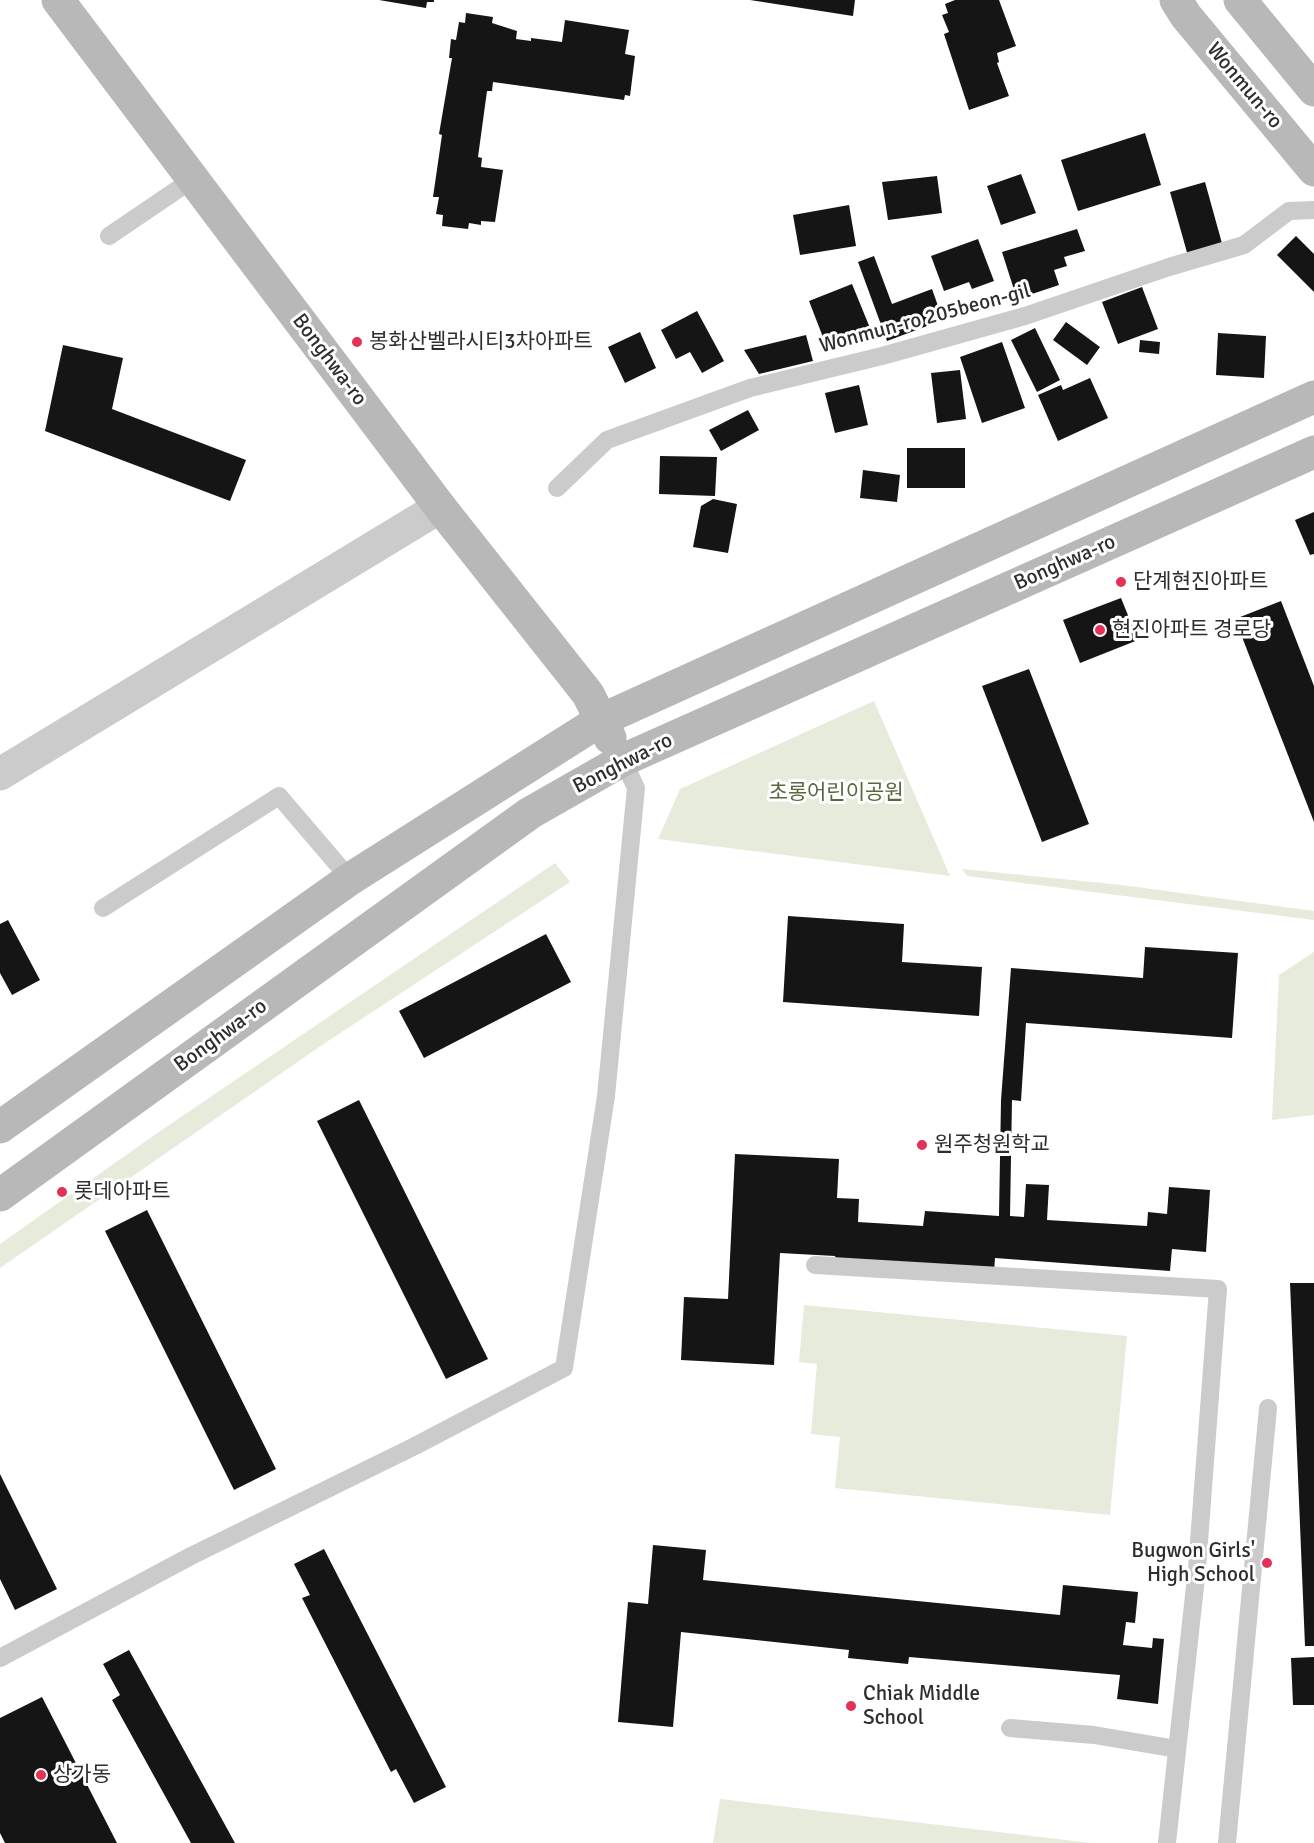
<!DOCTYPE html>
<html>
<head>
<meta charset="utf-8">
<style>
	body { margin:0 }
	canvas { display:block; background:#fff }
</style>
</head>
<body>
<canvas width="1314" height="1843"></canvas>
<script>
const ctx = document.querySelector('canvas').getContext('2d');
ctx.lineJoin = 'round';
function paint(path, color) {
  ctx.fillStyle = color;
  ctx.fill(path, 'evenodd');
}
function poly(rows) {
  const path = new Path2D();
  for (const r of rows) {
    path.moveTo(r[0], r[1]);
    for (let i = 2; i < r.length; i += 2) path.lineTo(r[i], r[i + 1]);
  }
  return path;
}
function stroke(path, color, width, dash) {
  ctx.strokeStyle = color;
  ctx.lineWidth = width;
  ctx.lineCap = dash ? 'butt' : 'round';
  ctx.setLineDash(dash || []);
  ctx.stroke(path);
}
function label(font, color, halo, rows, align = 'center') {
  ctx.font = font + ' Signika,"Noto Sans KR",sans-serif';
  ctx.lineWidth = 6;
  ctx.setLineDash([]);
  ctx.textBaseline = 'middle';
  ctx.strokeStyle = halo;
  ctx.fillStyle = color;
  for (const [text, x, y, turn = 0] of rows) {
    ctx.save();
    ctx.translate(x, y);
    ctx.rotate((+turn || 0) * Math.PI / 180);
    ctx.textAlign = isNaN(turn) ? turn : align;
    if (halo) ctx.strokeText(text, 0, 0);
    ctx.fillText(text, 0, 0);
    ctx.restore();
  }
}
paint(poly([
	[874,701,950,876,658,839,680,789],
	[555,863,570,882,322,1045,0,1268,0,1244,156,1134],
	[962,869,1122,885,1314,911,1314,920,967,876],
	[1314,952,1314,1115,1272,1120,1279,975],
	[804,1305,1127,1336,1110,1515,835,1488,840,1437,811,1434,817,1364,799,1362],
	[720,1799,1091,1843,713,1843]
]), '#e6ebdc');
paint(poly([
	[379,0,434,0,434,2,427,2,426,8],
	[750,0,855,0,853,16],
	[955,0,999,0,1016,46,997,53,999,62,997,63,1009,96,969,110,944,34,949,32,942,15,948,13,945,4],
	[466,13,493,17,492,23,517,31,516,39,531,41,531,38,562,42,565,20,629,30,625,54,635,56,630,96,625,95,624,100,493,82,492,91,487,91,478,157,482,158,481,167,503,170,495,222,481,221,481,225,469,223,468,229,442,226,443,215,436,214,439,197,433,197,442,135,439,134,452,58,449,58,451,39,456,40,459,22,465,23],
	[1145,133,1161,185,1078,211,1061,160],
	[1021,174,1036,213,1001,225,987,186],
	[937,176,942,213,888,220,882,182],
	[1205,182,1223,247,1188,256,1170,192],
	[849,205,856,246,800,255,793,215],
	[1077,229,1085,251,1064,257,1067,266,1054,270,1059,285,1017,299,1002,252],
	[1296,236,1314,254,1314,292,1277,255],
	[978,239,994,281,972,289,969,282,944,291,931,256],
	[874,256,892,304,932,289,943,320,887,341,858,262],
	[852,284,870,328,826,345,809,301],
	[1142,287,1158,329,1118,344,1102,302],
	[697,311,724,361,702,373,690,352,676,359,661,330],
	[1066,322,1100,347,1087,365,1053,340],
	[1035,328,1060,380,1037,392,1011,340],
	[640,332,656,368,625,383,608,347],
	[1218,333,1266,336,1264,378,1216,375],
	[806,335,813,361,759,374,744,350],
	[1140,340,1160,342,1159,354,1139,352],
	[1002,342,1025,408,982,423,960,357],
	[63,345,123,358,112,409,246,460,230,501,45,431],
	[960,370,966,419,937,423,931,373],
	[1090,378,1108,418,1058,441,1038,395,1061,385,1063,390],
	[859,385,868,425,835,433,825,393],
	[748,410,759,430,721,451,709,430],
	[907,448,965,448,965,488,907,488],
	[660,456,717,457,715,496,659,494],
	[863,470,900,475,897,502,860,498],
	[713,499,737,504,728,553,693,547,701,506],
	[1314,512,1314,554,1310,555,1295,520],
	[1121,598,1138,640,1080,663,1063,620],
	[1281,601,1314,686,1314,822,1235,619],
	[1029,669,1089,824,1042,842,982,686],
	[788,916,904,924,902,962,982,967,979,1016,783,1002],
	[8,920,40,980,12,995,0,973,0,924],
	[546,934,571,982,424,1058,399,1011],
	[1145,947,1238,953,1232,1038,1026,1023,1021,1101,1012,1100,1010,1216,1024,1217,1026,1184,1049,1185,1047,1220,1147,1226,1148,1212,1167,1214,1169,1187,1210,1190,1206,1252,1172,1249,1170,1271,995,1258,994,1272,837,1262,835,1256,780,1253,774,1365,681,1360,684,1297,728,1299,735,1154,839,1159,837,1198,859,1199,858,1222,923,1226,925,1211,999,1216,1001,1100,1011,968,1143,978],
	[359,1100,488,1359,446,1379,317,1121],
	[147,1210,276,1469,234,1490,105,1231],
	[1290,1283,1314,1283,1314,1646,1305,1646],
	[0,1474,57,1589,15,1610,0,1579],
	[653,1545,706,1550,703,1580,1060,1615,1063,1585,1138,1592,1135,1623,1126,1622,1123,1645,1152,1648,1153,1638,1164,1639,1158,1704,1117,1699,1120,1675,909,1657,908,1664,848,1658,849,1650,681,1632,673,1727,618,1722,628,1602,648,1604],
	[324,1549,446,1787,414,1803,396,1769,391,1772,302,1598,310,1595,294,1564],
	[129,1650,235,1843,191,1843,112,1700,120,1695,103,1664],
	[1314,1657,1314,1705,1293,1705,1291,1658],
	[42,1697,117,1843,5,1843,0,1833,0,1718]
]), '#151515');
stroke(poly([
	[109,236,193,179],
	[557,488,607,440,750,388,882,356,1025,316,1169,267,1244,245,1289,211,1314,210],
	[103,908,279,796,350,879],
	[815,1265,1218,1289,1197,1568,1167,1843],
	[0,1658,191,1556,415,1446,564,1368,606,1096,636,788,623,760],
	[1010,1728,1094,1735,1177,1749],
	[1227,1843,1268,1408]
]), '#cbcbcb', 18);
stroke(poly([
	[0,774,440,507]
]), '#cbcbcb', 33);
stroke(poly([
	[58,0,440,507,588,694,610,738],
	[1176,0,1186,16,1314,170],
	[1240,0,1314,90],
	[0,1127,350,879,601,720,1314,397],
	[0,1195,530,813,623,760,1314,452]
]), '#b8b8b8', 33);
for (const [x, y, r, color] of [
	[357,342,6,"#e33257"],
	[1121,582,6,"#e33257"],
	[1100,630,6,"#e33257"],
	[922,1145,6,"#e33257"],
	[62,1192,6,"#e33257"],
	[1267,1563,6,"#e33257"],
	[851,1706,6,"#e33257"],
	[41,1775,6,"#e33257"]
]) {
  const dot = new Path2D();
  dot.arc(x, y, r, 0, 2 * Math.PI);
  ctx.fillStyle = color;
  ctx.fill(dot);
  stroke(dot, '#fff', 2);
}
label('21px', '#2e2e2e', '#fff', [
	["Wonmun-ro",1244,86,50],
	["Wonmun-ro 205beon-gil",925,319,-15],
	["Bonghwa-ro",329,360,53],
	["Bonghwa-ro",1065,563,-24],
	["Bonghwa-ro",623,764,-27],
	["Bonghwa-ro",221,1036,-36]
]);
label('21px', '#2e2e2e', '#fff', [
	["봉화산벨라시티3차아파트",369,342],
	["단계현진아파트",1133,582],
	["현진아파트 경로당",1112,630],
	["원주청원학교",934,1145],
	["롯데아파트",74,1192],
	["Bugwon Girls'",1255,1551,"right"],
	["High School",1255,1575,"right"],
	["Chiak Middle",863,1694],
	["School",863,1718],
	["상가동",53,1775]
], 'left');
label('21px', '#57693c', '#fff', [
	["초롱어린이공원",836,793]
]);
</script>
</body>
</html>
